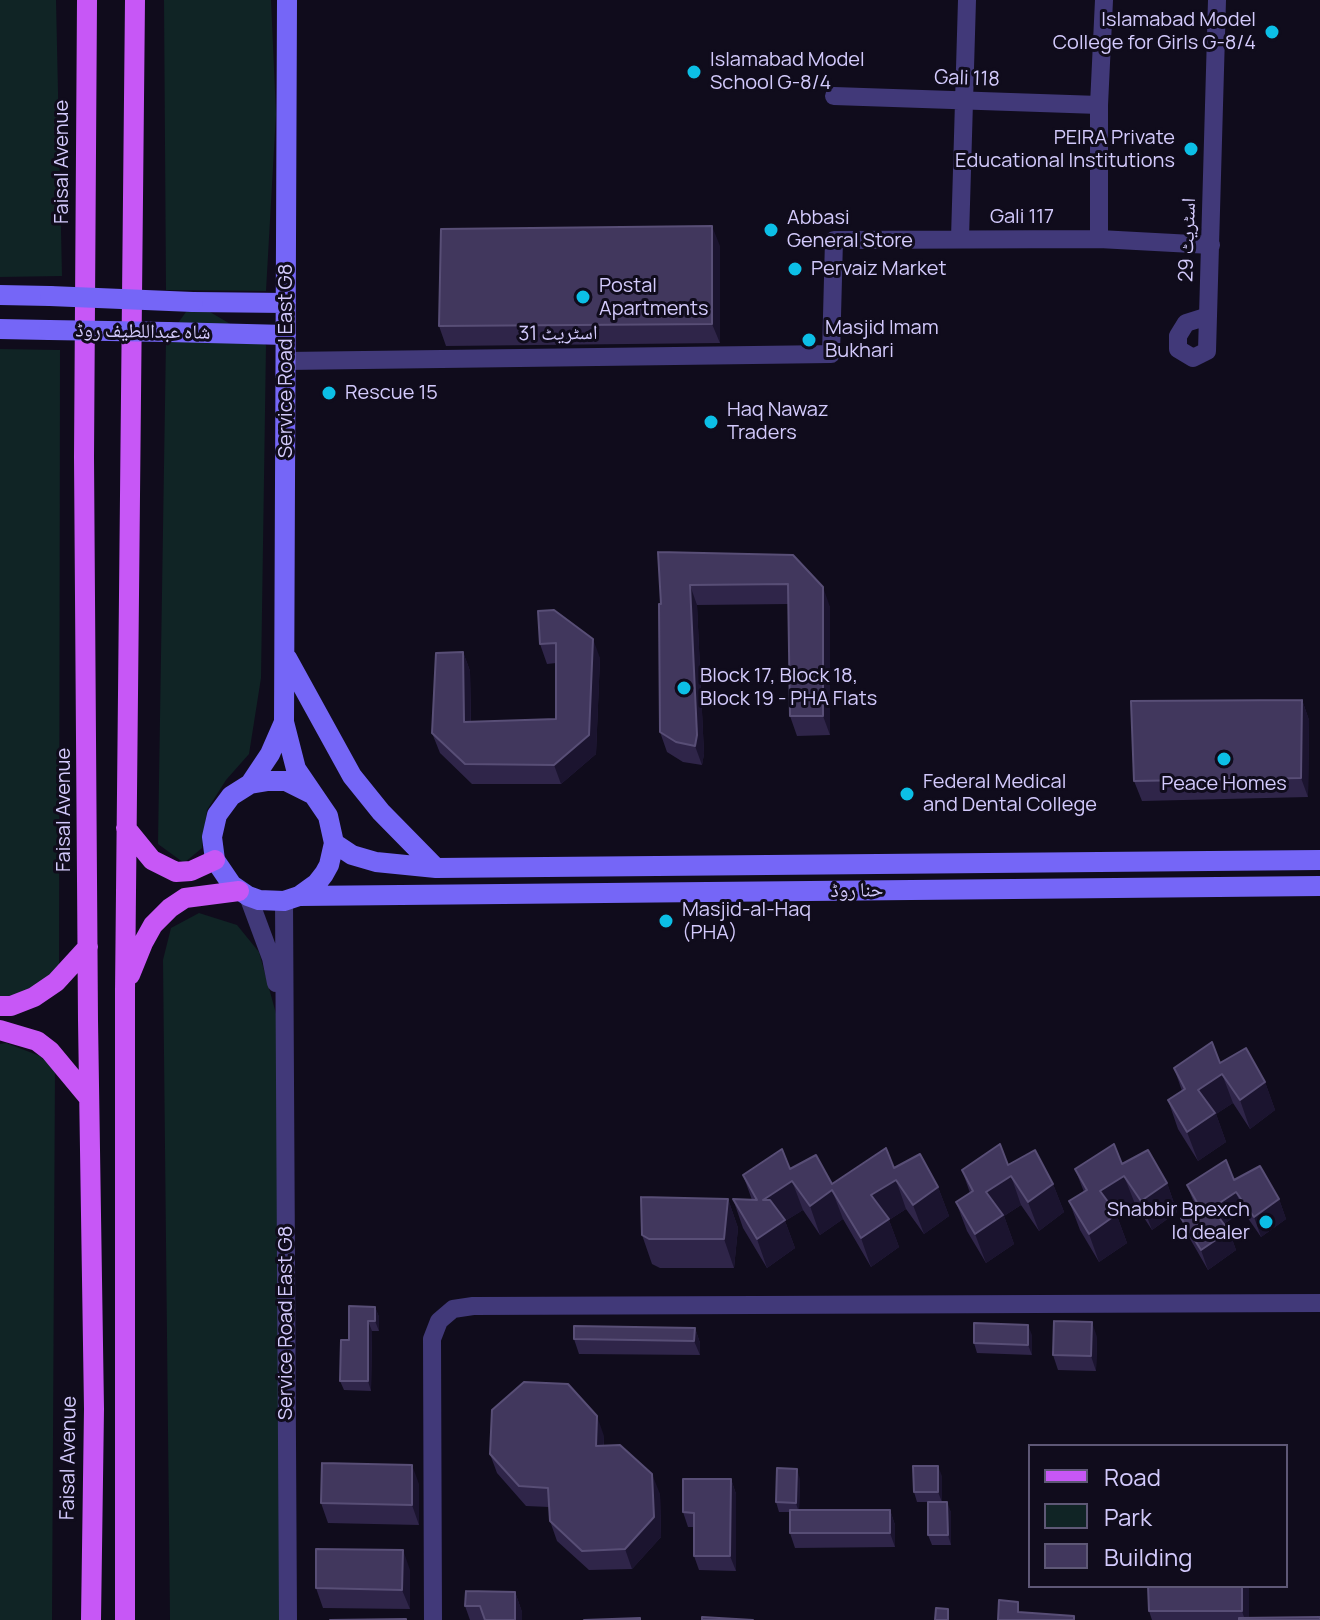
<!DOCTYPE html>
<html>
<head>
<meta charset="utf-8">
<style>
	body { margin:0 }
	#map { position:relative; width:1320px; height:1620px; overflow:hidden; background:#100c1c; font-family:Manrope,sans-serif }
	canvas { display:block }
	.legend { position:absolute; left:1028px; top:1444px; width:260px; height:144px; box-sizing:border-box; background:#100c1c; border:2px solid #5e5876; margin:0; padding:10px 14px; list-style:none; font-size:24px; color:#d3cafc }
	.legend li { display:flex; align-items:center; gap:16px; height:40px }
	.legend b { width:40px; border:2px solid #5e5876 }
</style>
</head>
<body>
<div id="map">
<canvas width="1320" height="1620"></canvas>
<ul class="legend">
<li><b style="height:10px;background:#c757f6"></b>Road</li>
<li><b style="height:22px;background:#102425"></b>Park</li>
<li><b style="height:22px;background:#41375d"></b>Building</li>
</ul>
</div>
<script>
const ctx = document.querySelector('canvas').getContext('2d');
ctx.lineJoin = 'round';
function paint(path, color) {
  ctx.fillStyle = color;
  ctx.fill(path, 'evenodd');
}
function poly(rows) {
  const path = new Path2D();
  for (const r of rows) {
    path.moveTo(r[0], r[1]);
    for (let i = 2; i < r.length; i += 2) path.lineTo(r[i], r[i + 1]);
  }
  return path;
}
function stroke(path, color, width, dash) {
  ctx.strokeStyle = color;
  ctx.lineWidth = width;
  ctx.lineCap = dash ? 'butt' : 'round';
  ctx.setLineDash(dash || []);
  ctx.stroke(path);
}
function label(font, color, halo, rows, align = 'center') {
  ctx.font = font + ' Manrope,"Noto Naskh Arabic",sans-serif';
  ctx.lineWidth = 6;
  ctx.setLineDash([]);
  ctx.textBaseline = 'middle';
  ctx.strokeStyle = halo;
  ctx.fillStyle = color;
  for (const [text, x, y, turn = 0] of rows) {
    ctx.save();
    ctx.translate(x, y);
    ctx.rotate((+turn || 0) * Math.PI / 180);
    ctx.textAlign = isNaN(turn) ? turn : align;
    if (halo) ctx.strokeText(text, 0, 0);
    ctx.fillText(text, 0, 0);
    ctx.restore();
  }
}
paint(poly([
	[0,0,56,0,62,276,0,277],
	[164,0,271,0,276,114,266,291,166,290],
	[193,302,266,345,261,678,249,754,226,780,207,810,202,848,184,863,158,844,166,340],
	[0,349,60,350,59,969,27,994,0,999],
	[199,913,237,925,259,952,280,1028,279,1620,170,1620,163,960,171,928],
	[6,1043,40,1056,55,1069,52,1620,0,1620,0,1044]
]), '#102425');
stroke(poly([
	[834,96,1099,105],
	[960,238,967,0],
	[1099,239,1099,105,1104,0],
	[1205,317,1186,323,1178,336,1178,349,1193,358,1207,351,1217,0],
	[286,361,831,354,834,240,1099,239,1211,245],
	[248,896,271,958,276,983],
	[284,901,288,1620],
	[433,1620,432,1339,439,1321,453,1309,473,1306,1320,1303]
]), '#413979', 18);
stroke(poly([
	[287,0,284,722,296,769,328,816,334,843,329,865,324,874,317,883,299,896,284,901,259,900,248,896,232,885,215,860,212,837,217,815,231,796,250,784,268,781,286,781,312,794],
	[0,295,50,296],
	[193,302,286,303],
	[0,329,49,330],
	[168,332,286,335],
	[287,658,352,776,381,812,436,868],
	[250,784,270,754,284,722],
	[334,843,352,855,376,862,436,868,1320,860],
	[299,896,1320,886]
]), '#7566f7', 20);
stroke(poly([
	[87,0,84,457,88,1020,94,1409,91,1620],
	[126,828,152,860,176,872,191,871,215,860],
	[130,975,143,943,153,925,170,908,185,898,239,891],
	[0,1006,11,1006,34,997,56,982,88,947],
	[0,1030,37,1041,50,1051,89,1098],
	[125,1620,125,991,135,0]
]), '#c757f6', 20);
stroke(poly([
	[50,296,193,302],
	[49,330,168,332]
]), '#7566f7', 20);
paint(poly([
	[720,246,720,343,446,346,439,326],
	[658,552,793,555,830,607,830,735,797,736,790,716,789,604,697,605,704,754,702,765,683,762,667,752,660,732,661,604],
	[538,611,600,658,596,754,561,784,472,784,440,753,432,733,463,652,470,671,471,722,556,719,556,663,547,664,540,644],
	[1302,700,1309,720,1308,797,1142,801,1134,781],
	[1220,1063,1265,1082,1275,1110,1250,1129,1233,1103,1216,1114,1226,1142,1198,1161,1178,1129,1168,1100,1182,1091,1174,1068],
	[1122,1164,1167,1183,1177,1212,1152,1230,1135,1204,1117,1216,1127,1243,1099,1262,1080,1230,1069,1201,1084,1192,1075,1169],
	[1008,1165,1053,1184,1064,1212,1039,1231,1021,1205,1004,1216,1014,1244,986,1263,967,1231,956,1202,970,1193,962,1170],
	[894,1168,938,1187,949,1216,924,1234,906,1209,889,1220,899,1247,871,1267,843,1219,820,1235,803,1210,785,1221,795,1248,767,1268,743,1228,733,1199,752,1200,743,1175,790,1169,832,1184],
	[1234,1180,1279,1199,1286,1219,1261,1237,1243,1211,1224,1224,1229,1231,1236,1250,1208,1270,1189,1237,1181,1218,1196,1208,1187,1185],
	[728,1199,738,1228,734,1268,660,1268,652,1264,642,1235],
	[375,1307,379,1317,379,1331,372,1331,371,1391,344,1390,340,1381,349,1340],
	[695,1328,700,1343,700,1355,579,1354,574,1339],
	[1032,1335,1032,1355,977,1353,974,1343],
	[1097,1337,1096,1371,1058,1370,1053,1355],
	[604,1436,604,1446,660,1494,661,1537,632,1569,589,1570,557,1541,550,1521,549,1507,526,1506,497,1473,490,1454],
	[942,1476,942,1502,951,1512,951,1545,932,1545,928,1535,928,1502,917,1502,914,1492],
	[731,1479,736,1494,736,1571,699,1570,694,1556,694,1527,688,1527,683,1512],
	[800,1479,799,1510,890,1510,895,1525,895,1547,795,1548,790,1533,790,1512,779,1512,776,1502],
	[419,1484,419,1525,328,1523,321,1503],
	[410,1570,410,1609,323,1608,316,1588],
	[1148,1586,1249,1586,1249,1618,1320,1620,1152,1620,1149,1611],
	[515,1592,522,1612,522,1620,470,1620,465,1606]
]), '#2f2549');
paint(poly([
	[712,226,720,246,720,343,712,324],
	[690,585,697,605,704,754,702,765,695,746],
	[823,587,830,607,830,735,823,716],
	[593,639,600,658,596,754,561,784,554,765],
	[463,652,470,671,471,742,464,722],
	[1302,700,1309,720,1308,797,1301,778],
	[1222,1074,1233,1103,1216,1114,1226,1142,1198,1161,1187,1132,1198,1090],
	[1265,1082,1275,1110,1250,1129,1240,1100],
	[1011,1176,1021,1205,1004,1216,1014,1244,986,1263,975,1234,986,1192],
	[1124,1176,1135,1204,1117,1216,1127,1243,1099,1262,1089,1234,1100,1191],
	[896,1180,906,1209,889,1220,899,1247,871,1267,861,1238,871,1195],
	[792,1181,803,1210,785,1221,795,1248,767,1268,757,1239,763,1200],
	[1167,1183,1177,1212,1152,1230,1141,1201],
	[1053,1184,1064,1212,1039,1231,1028,1202],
	[938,1187,949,1216,924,1234,913,1205],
	[832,1190,843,1219,820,1235,810,1206],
	[1236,1192,1243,1211,1219,1227,1212,1208],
	[728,1199,738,1228,734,1268,724,1239],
	[1279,1199,1286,1219,1261,1237,1254,1217],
	[1229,1231,1236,1250,1208,1270,1201,1250],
	[375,1307,379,1317,379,1331,375,1321],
	[368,1321,372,1331,371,1391,368,1381],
	[1092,1322,1097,1337,1096,1371,1091,1356],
	[1028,1325,1032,1335,1032,1355,1028,1345],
	[695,1328,700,1343,700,1355,694,1341],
	[597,1416,604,1436,603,1466,596,1446],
	[412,1465,419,1484,419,1525,412,1505],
	[938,1466,942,1476,942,1502,938,1492],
	[797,1469,800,1479,799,1513,796,1503],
	[652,1474,660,1494,661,1537,632,1569,625,1549],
	[731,1479,736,1494,736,1571,730,1556],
	[947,1502,951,1512,951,1545,948,1535],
	[890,1510,895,1525,895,1547,890,1533],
	[403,1550,410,1570,410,1609,402,1590],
	[1242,1586,1249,1586,1249,1620,1245,1620,1242,1611],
	[515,1592,522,1612,522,1620,515,1620]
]), '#1b142f');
const building = poly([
	[712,226,712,324,439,326,441,229,712,226],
	[658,552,793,555,823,587,823,716,790,716,788,584,690,585,697,735,695,746,676,742,660,732,659,604,661,604,658,552],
	[554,610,593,639,589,735,554,765,465,764,432,733,436,653,463,652,464,722,556,719,556,643,540,644,538,611,554,610],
	[1302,700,1301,778,1134,781,1131,701,1302,700],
	[1212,1042,1220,1063,1246,1048,1265,1082,1240,1100,1222,1074,1198,1090,1215,1113,1187,1132,1168,1100,1185,1089,1174,1068,1212,1042],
	[1000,1144,1008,1165,1035,1150,1053,1184,1028,1202,1011,1176,986,1192,1003,1215,975,1234,956,1202,973,1191,962,1170,1000,1144],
	[1114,1144,1122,1164,1148,1150,1167,1183,1141,1201,1124,1176,1100,1191,1117,1214,1089,1234,1069,1201,1087,1190,1075,1169,1114,1144],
	[886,1148,894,1168,920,1154,938,1187,913,1205,896,1180,871,1195,889,1219,861,1238,832,1190,810,1206,792,1181,763,1200,770,1200,785,1220,757,1239,733,1199,757,1200,743,1175,782,1149,790,1169,816,1155,832,1184,886,1148],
	[1226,1160,1234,1180,1260,1166,1279,1199,1254,1217,1236,1192,1212,1208,1229,1231,1201,1250,1181,1218,1199,1206,1187,1185,1226,1160],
	[641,1197,728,1199,724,1239,649,1239,642,1235,641,1197],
	[349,1306,375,1307,375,1321,368,1321,368,1381,340,1381,341,1340,349,1340,349,1306],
	[1054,1321,1092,1322,1091,1356,1053,1355,1054,1321],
	[974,1323,1028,1325,1028,1345,974,1343,974,1323],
	[574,1326,695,1328,694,1341,574,1339,574,1326],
	[524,1382,568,1384,597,1416,596,1446,620,1445,652,1474,654,1517,625,1549,582,1551,550,1521,548,1488,519,1486,490,1454,492,1410,524,1382],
	[322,1463,412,1465,412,1505,321,1503,322,1463],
	[913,1466,938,1466,938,1492,914,1492,913,1466],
	[777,1468,797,1469,796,1503,776,1502,777,1468],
	[683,1479,731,1479,730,1556,694,1556,694,1513,683,1512,683,1479],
	[928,1502,947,1502,948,1535,928,1535,928,1502],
	[790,1510,890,1510,890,1533,790,1533,790,1510],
	[316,1549,403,1550,402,1590,316,1588,316,1549],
	[1148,1586,1242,1586,1242,1611,1149,1611,1148,1586],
	[466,1591,515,1592,515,1620,485,1620,480,1606,465,1606,466,1591],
	[999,1600,1018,1602,1018,1612,1074,1616,1074,1620,998,1620,999,1600],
	[936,1608,948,1609,948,1620,935,1620,936,1608],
	[702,1617,753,1620,702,1620,702,1617],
	[1320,1617,1320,1620,1239,1620,1239,1618,1320,1617],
	[640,1618,640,1620,584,1620,640,1618],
	[406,1619,406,1620,330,1620,406,1619]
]);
paint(building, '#41375d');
stroke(building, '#584e76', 2);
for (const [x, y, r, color] of [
	[1272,32,8,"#0cbfe6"],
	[694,72,8,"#0cbfe6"],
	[1191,149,8,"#0cbfe6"],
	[771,230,8,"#0cbfe6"],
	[795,269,8,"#0cbfe6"],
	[583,297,8,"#0cbfe6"],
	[809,340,8,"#0cbfe6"],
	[329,393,8,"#0cbfe6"],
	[711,422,8,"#0cbfe6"],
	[684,688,8,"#0cbfe6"],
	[1224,759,8,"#0cbfe6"],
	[907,794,8,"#0cbfe6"],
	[666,921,8,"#0cbfe6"],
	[1266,1222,8,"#0cbfe6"]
]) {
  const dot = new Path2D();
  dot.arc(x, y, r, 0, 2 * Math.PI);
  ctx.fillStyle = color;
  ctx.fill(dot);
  stroke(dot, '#100c1c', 3);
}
label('20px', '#d3cafc', '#100c1c', [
	["Islamabad Model",1256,20,"right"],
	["College for Girls G-8/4",1256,43,"right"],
	["Islamabad Model",710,60],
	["School G-8/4",710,83],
	["PEIRA Private",1175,138,"right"],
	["Educational Institutions",1175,161,"right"],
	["Abbasi",787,218],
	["General Store",787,241],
	["Pervaiz Market",811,269],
	["Postal",599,286],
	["Apartments",599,309],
	["Masjid Imam",825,328],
	["Bukhari",825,351],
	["Rescue 15",345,393],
	["Haq Nawaz",727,410],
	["Traders",727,433],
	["Block 17, Block 18,",700,676],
	["Block 19 - PHA Flats",700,699],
	["Federal Medical",923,782],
	["and Dental College",923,805],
	["Peace Homes",1224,784,"center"],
	["Masjid-al-Haq",682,910],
	["(PHA)",682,933],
	["Shabbir Bpexch",1250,1210,"right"],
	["Id dealer",1250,1233,"right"]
], 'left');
label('20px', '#d3cafc', '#100c1c', [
	["Gali 118",967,79,2],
	["Faisal Avenue",62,162,-90],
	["Gali 117",1022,217],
	["اسٹریٹ 29",1188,240,-88],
	["شاہ عبداللطیف روڈ",143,332,1],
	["اسٹریٹ 31",558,334,-1],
	["Service Road East G8",286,361,-90],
	["Faisal Avenue",64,810,-90],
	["حنا روڈ",857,891,-1],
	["Service Road East G8",286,1323,-90],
	["Faisal Avenue",69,1458,-89]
]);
</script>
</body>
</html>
